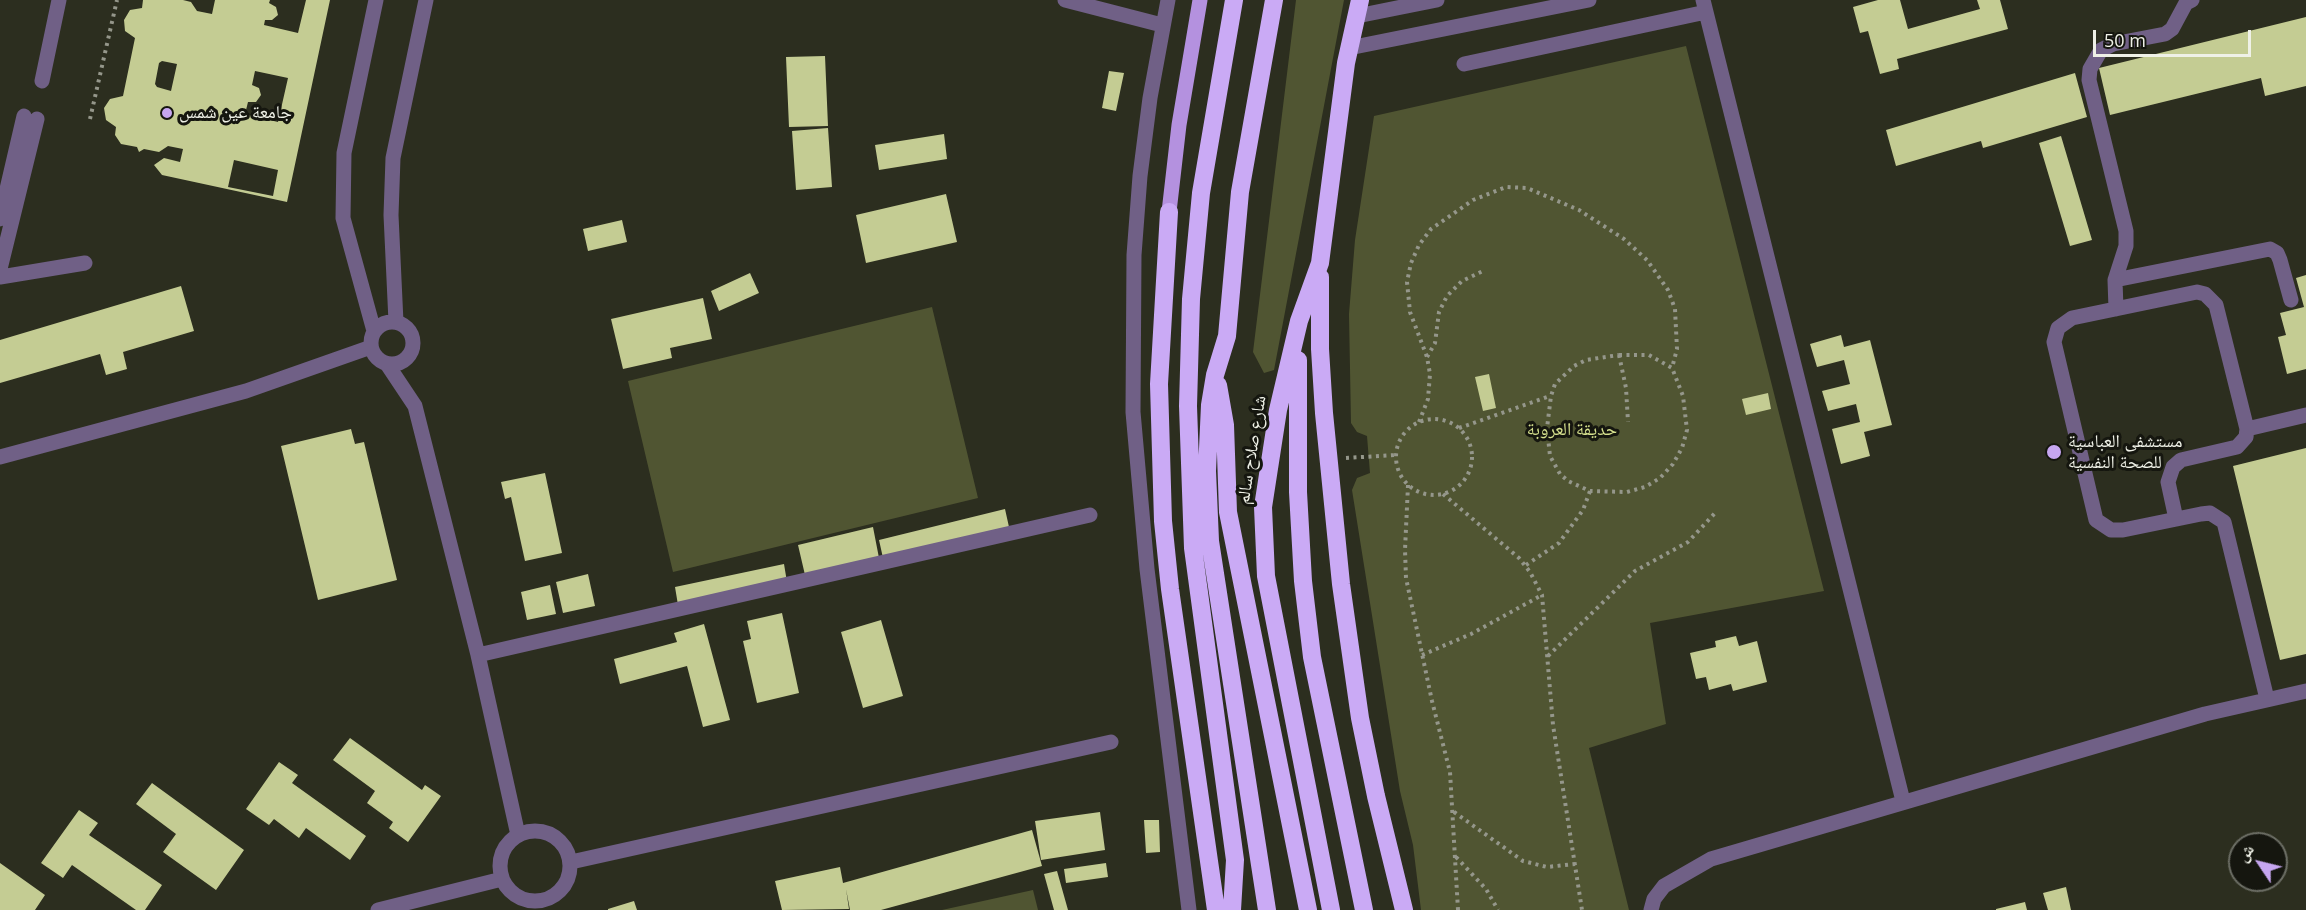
<!DOCTYPE html>
<html>
<head>
<meta charset="utf-8">
<style>
	body { margin:0 }
	#map { position:relative; width:2306px; height:910px; overflow:hidden; background:#2c2e1f; font-family:"Open Sans","Noto Naskh Arabic",sans-serif }
	canvas { display:block }
	.north { position:absolute; left:2228px; top:832px; width:60px; height:60px; box-sizing:border-box; background:#15160f; border:2px solid #6c6e65; border-radius:50%; rotate:305deg; font-size:16px; font-weight:700; line-height:24px; text-align:center; color:#eff1e7 }
	.north::after { content:''; display:block; margin:auto; width:21px; height:27px; background:#c6a6f0; clip-path:polygon(50% 0,100% 100%,50% 72%,0 100%) }
	.scale { position:absolute; left:2093px; top:30px; width:158px; height:27px; box-sizing:border-box; border:3px solid #eff1e7; border-top:0; padding-left:8px; font-size:18px; line-height:21px; white-space:nowrap; color:#eff1e7; -webkit-text-stroke:4px #15160f; paint-order:stroke }
</style>
</head>
<body>
<div id="map">
<canvas width="2306" height="910"></canvas>
<div class="north">ش</div>
<div class="scale">50 m</div>
</div>
<script>
const ctx = document.querySelector('canvas').getContext('2d');
ctx.lineJoin = 'round';
function paint(path, color) {
  ctx.fillStyle = color;
  ctx.fill(path, 'evenodd');
}
function poly(rows) {
  const path = new Path2D();
  for (const r of rows) {
    if (r.length === 3) {
      path.moveTo(r[0] + r[2], r[1]);
      path.arc(r[0], r[1], r[2], 0, 2 * Math.PI);
      continue;
    }
    path.moveTo(r[0], r[1]);
    for (let i = 2; i < r.length; i += 2) path.lineTo(r[i], r[i + 1]);
  }
  return path;
}
function stroke(path, color, width, dash) {
  ctx.strokeStyle = color;
  ctx.lineWidth = width;
  ctx.lineCap = dash ? 'butt' : 'round';
  ctx.setLineDash(dash || []);
  ctx.stroke(path);
}
function label(font, color, halo, rows, align = 'center') {
  ctx.font = font + ' "Open Sans","Noto Naskh Arabic",sans-serif';
  ctx.lineWidth = 6;
  ctx.setLineDash([]);
  ctx.textBaseline = 'middle';
  ctx.strokeStyle = halo;
  ctx.fillStyle = color;
  for (const [text, x, y, turn = 0] of rows) {
    ctx.save();
    ctx.translate(x, y);
    ctx.rotate((+turn || 0) * Math.PI / 180);
    ctx.textAlign = isNaN(turn) ? turn : align;
    if (halo) ctx.strokeText(text, 0, 0);
    ctx.fillText(text, 0, 0);
    ctx.restore();
  }
}
paint(poly([
	[1296,0,1344,0,1274,370,1264,373,1253,352],
	[1686,46,1824,591,1650,623,1666,724,1589,748,1629,910,1421,910,1413,845,1400,791,1352,490,1357,478,1370,473,1367,436,1357,432,1351,423,1349,314,1355,240,1374,116],
	[932,307,978,498,673,572,628,381],
	[1033,890,1038,910,942,910]
]), '#505532');
paint(poly([
	[143,0,183,0,191,2,197,11,212,14,215,0,270,0,269,3,276,7,278,15,272,20,265,20,264,25,298,33,306,0,330,0,287,202,162,175,154,165,164,158,180,162,183,149,168,146,159,152,144,149,139,152,137,147,121,144,115,135,116,127,106,120,104,108,110,99,123,96,135,38,125,31,124,20,130,10,142,8],
	[162,61,177,64,171,91,157,87,155,84,159,63],
	[255,71,288,78,278,122,245,114,248,102,256,102,261,95,259,88,252,85],
	[234,160,278,170,273,196,228,187],
	[1878,0,1900,0,1908,29,1980,9,1977,0,2000,0,2008,29,1897,59,1899,69,1880,74,1868,31,1860,33,1853,7],
	[2306,17,2306,86,2265,96,2261,78,2110,115,2099,68],
	[825,56,828,126,789,127,786,57],
	[1109,71,1124,73,1116,111,1102,108],
	[2075,73,2087,117,1983,148,1981,141,1896,166,1886,130],
	[828,128,832,187,796,190,792,131],
	[944,134,947,159,879,170,875,145],
	[2061,136,2092,240,2070,246,2039,143],
	[946,194,957,242,866,263,856,215],
	[622,220,627,242,588,251,583,229],
	[750,273,759,293,719,311,711,291],
	[2306,275,2306,369,2287,374,2278,337,2286,335,2280,313,2304,307,2296,278],
	[181,286,194,331,123,352,127,369,106,375,100,354,0,383,0,340],
	[703,298,712,339,670,348,672,358,623,369,611,319],
	[1841,335,1844,347,1870,340,1892,425,1864,432,1870,456,1841,464,1832,429,1860,422,1856,404,1828,411,1822,391,1850,384,1844,360,1817,367,1810,344],
	[1489,374,1496,408,1483,411,1475,377],
	[1768,393,1771,409,1746,415,1742,399],
	[351,429,355,444,364,442,397,580,318,600,281,446],
	[2306,448,2306,654,2280,660,2233,466],
	[545,473,562,553,525,561,511,497,505,499,501,482],
	[1005,509,1009,527,883,558,879,540],
	[873,527,879,558,805,575,798,545],
	[784,564,787,582,678,605,675,587],
	[588,574,595,606,563,613,556,582],
	[550,585,556,614,527,620,521,592],
	[782,613,799,693,757,703,743,641,751,639,747,621],
	[881,620,903,696,863,708,841,632],
	[704,624,730,720,703,727,687,666,620,684,614,659,677,642,674,633],
	[1736,636,1739,646,1757,641,1767,682,1733,691,1731,684,1709,690,1706,677,1696,679,1690,653,1716,647,1715,641],
	[350,738,422,790,425,785,441,796,408,842,389,828,393,822,367,803,375,791,333,760],
	[279,762,298,775,292,783,366,836,350,860,306,828,299,838,274,819,269,825,246,809],
	[152,783,244,850,216,890,163,852,176,834,136,804],
	[79,810,98,823,89,835,162,885,145,910,136,910,72,865,63,878,41,863],
	[1100,812,1105,850,1041,860,1035,821],
	[1144,820,1159,820,1160,852,1146,853],
	[1032,830,1042,866,881,910,850,910,846,889,849,909,782,910,775,881,840,867,843,883],
	[0,863,45,895,35,910,0,910],
	[1106,863,1108,877,1066,883,1064,869],
	[1057,871,1068,910,1054,910,1044,874],
	[2066,887,2071,910,2048,910,2043,893],
	[634,901,637,910,608,910,608,909],
	[2025,902,2027,910,1996,910,1996,909]
]), '#c4cc93');
stroke(poly([
	[90,119,117,0],
	[1619,355,1649,355,1672,368,1683,396,1687,430,1682,448,1673,464,1660,478,1645,487,1627,492,1590,491,1568,481,1560,474,1550,456,1547,428,1551,396,1555,384,1574,366,1586,360,1619,355],
	[1619,355,1626,388,1628,422],
	[1427,357,1435,343,1439,312,1447,296,1462,281,1485,270],
	[1434,457,38],
	[1419,422,1428,399,1430,374,1427,357,1410,312,1407,282,1411,263,1419,245,1431,229,1473,200,1506,187,1527,188,1579,210,1624,239,1647,260,1668,290,1675,309,1677,349,1672,368],
	[1459,428,1550,396],
	[1346,458,1396,455],
	[1408,485,1405,550,1406,578,1432,701,1450,772,1458,910],
	[1443,494,1519,558,1530,572,1542,595,1553,725,1582,910],
	[1526,565,1559,543,1583,510,1590,491],
	[1422,655,1471,634,1542,595],
	[1548,656,1635,571,1688,542,1715,513],
	[1454,812,1523,861,1547,867,1575,864],
	[1456,857,1486,889,1498,910]
]), '#95978b', 4, [3, 4.5]);
stroke(poly([
	[1065,0,1162,25],
	[1168,0,1150,98,1140,176,1134,255,1133,412,1147,569,1189,910],
	[1703,0,1903,801],
	[1357,16,1437,0],
	[1349,48,1589,0],
	[1464,64,1706,12],
	[42,81,59,0],
	[0,219,24,116],
	[0,269,37,119],
	[0,277,85,263],
	[2115,280,2270,249,2277,253,2280,260,2291,300],
	[2116,309,2115,280,2126,246,2126,231,2089,80,2090,69,2101,50,2113,44,2165,34,2172,29,2186,3,2192,0],
	[392,343,21],
	[396,322,391,215,393,158,426,0],
	[374,331,343,218,344,153,376,0],
	[387,364,415,406,478,655,518,835],
	[2247,429,2306,415],
	[0,457,246,391,371,347],
	[2176,519,2168,482,2173,467,2181,460,2237,447,2246,437,2247,429,2216,305,2205,294,2197,292,2072,318,2058,328,2054,342,2096,520,2111,530,2123,530,2201,514,2210,513,2224,522,2267,699],
	[478,655,1090,515],
	[535,866,35],
	[571,862,1111,742],
	[378,910,502,879],
	[1651,910,1654,899,1664,886,1711,859,2205,714,2306,691]
]), '#706086', 15);
stroke(poly([
	[1169,212,1179,125,1200,0]
]), '#b491df', 15);
stroke(poly([
	[1169,212,1159,384,1163,521,1170,589,1216,910],
	[1320,277,1320,349,1324,413,1341,584,1360,718,1376,796,1404,910],
	[1298,360,1298,492,1303,581,1312,657,1364,910],
	[1218,385,1225,425,1228,512,1308,910],
	[1232,910,1235,860,1193,548,1188,406,1191,299,1201,193,1234,0],
	[1267,910,1210,541,1207,471,1210,405,1215,375,1227,336,1240,192,1274,0],
	[1331,910,1266,576,1263,507,1278,410,1299,321,1320,263,1346,63,1360,0]
]), '#caaaf5', 18);
for (const [x, y, r, color] of [
	[167,113,6,"#c6a6f0"],
	[2054,452,8,"#c6a6f0"]
]) {
  const dot = new Path2D();
  dot.arc(x, y, r, 0, 2 * Math.PI);
  ctx.fillStyle = color;
  ctx.fill(dot);
  stroke(dot, '#15160f', 2);
}
label('18px', '#eff1e7', '#15160f', [
	["جامعة عين شمس",179,113],
	["مستشفى العباسية",2068,442],
	["للصحة النفسية",2068,463]
], 'left');
label('18px', '#d6e18e', '#15160f', [
	["حديقة العروبة",1572,430]
]);
label('18px', '#eff1e7', '#15160f', [
	["شارع صلاح سالم",1252,450,-81]
]);
</script>
</body>
</html>
